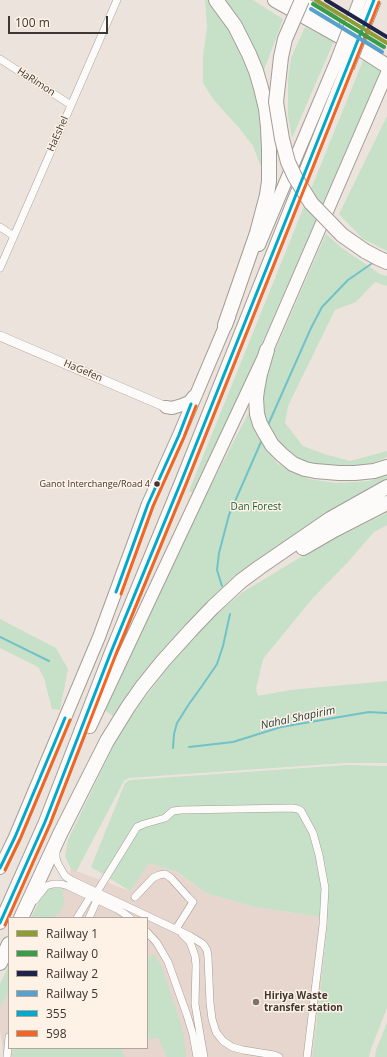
<!DOCTYPE html>
<html>
<head>
<meta charset="utf-8">
<style>
	body { margin:0 }
	#map { position:relative; width:387px; height:1057px; overflow:hidden; background:#ece4dc; font-family:"Open Sans",sans-serif }
	canvas { display:block }
	.legend { position:absolute; left:8px; top:917px; width:140px; height:132px; box-sizing:border-box; background:#fef1e5; border:1px solid #b1a79d; margin:0; padding:5px 7px; list-style:none; font-size:12px; color:#3e3732 }
	.legend li { display:flex; align-items:center; gap:8px; height:20px }
	.legend b { width:20px; border:1px solid #b1a79d }
	.scale { position:absolute; left:8px; top:16px; width:100px; height:18px; box-sizing:border-box; border:2px solid #3e3732; border-top:0; padding-left:5px; font-size:12px; line-height:14px; white-space:nowrap; color:#3e3732; -webkit-text-stroke:3px #fef1e5; paint-order:stroke }
</style>
</head>
<body>
<div id="map">
<canvas width="387" height="1057"></canvas>
<ul class="legend">
<li><b style="height:5px;background:#8e9c35"></b>Railway 1</li>
<li><b style="height:5px;background:#389d48"></b>Railway 0</li>
<li><b style="height:5px;background:#1f234a"></b>Railway 2</li>
<li><b style="height:5px;background:#57a1cc"></b>Railway 5</li>
<li><b style="height:5px;background:#00a9ce"></b>355</li>
<li><b style="height:5px;background:#f26522"></b>598</li>
</ul>
<div class="scale">100 m</div>
</div>
<script>
const ctx = document.querySelector('canvas').getContext('2d');
ctx.lineJoin = 'round';
function paint(path, color) {
  ctx.fillStyle = color;
  ctx.fill(path, 'evenodd');
}
function poly(rows) {
  const path = new Path2D();
  for (const r of rows) {
    path.moveTo(r[0], r[1]);
    for (let i = 2; i < r.length; i += 2) path.lineTo(r[i], r[i + 1]);
  }
  return path;
}
function stroke(path, color, width, dash) {
  ctx.strokeStyle = color;
  ctx.lineWidth = width;
  ctx.lineCap = dash ? 'butt' : 'round';
  ctx.setLineDash(dash || []);
  ctx.stroke(path);
}
function label(font, color, halo, rows, align = 'center') {
  ctx.font = font + ' "Open Sans",sans-serif';
  ctx.lineWidth = 3;
  ctx.setLineDash([]);
  ctx.textBaseline = 'middle';
  ctx.strokeStyle = halo;
  ctx.fillStyle = color;
  for (const [text, x, y, turn = 0] of rows) {
    ctx.save();
    ctx.translate(x, y);
    ctx.rotate((+turn || 0) * Math.PI / 180);
    ctx.textAlign = isNaN(turn) ? turn : align;
    if (halo) ctx.strokeText(text, 0, 0);
    ctx.fillText(text, 0, 0);
    ctx.restore();
  }
}
paint(poly([
	[148,862,176,872,206,893,254,907,328,918,313,1057,4,1057,0,1030,0,1008,9,991,9,1048,147,1048,147,918,48,918,71,869,130,891]
]), '#e6d6cd');
paint(poly([
	[205,0,207,0,224,22,235,39,245,59,257,103,260,124,264,175,253,146,240,129,213,99,203,83,203,57,207,27],
	[223,0,253,0,283,19,263,73],
	[305,27,334,41,292,138,288,116,288,78,291,58],
	[364,58,382,70,196,494,189,491],
	[387,116,387,251,363,239,339,214],
	[326,234,342,248,380,274,387,276,387,286,375,282,356,302,335,310,288,406,285,423,303,446,324,454,350,461,387,451,387,457,367,465,336,468,308,465,286,451,272,438,265,421,263,392,265,373],
	[251,408,258,432,267,451,278,464,309,479,336,483,369,481,387,474,387,481,252,568,117,719,103,709,180,545],
	[387,513,387,525,374,532,348,562,312,599,263,659,256,689,258,696,290,690,387,681,387,763,346,763,129,778,124,781,76,872,71,869,65,856,68,840,122,728,195,632,243,592,319,546],
	[0,619,56,648,68,669,60,710,52,709,44,678,38,667,0,648],
	[346,765,387,766,387,1008,371,1049,369,1057,313,1057,328,918,254,907,206,893,177,872,149,863,130,891,91,867,125,783,130,780],
	[50,887,61,888,63,893,64,903,60,912,52,918,31,918,39,901,46,891],
	[154,954,162,967,181,1025,184,1037,186,1057,167,1057,158,1037,150,1040,147,1034,147,958],
	[9,965,9,991,0,1008,0,984],
	[387,1023,387,1057,375,1057,376,1050],
	[14,1048,120,1048,125,1057,13,1057,12,1054]
]), '#c6e1c7');
stroke(poly([
	[268,425,311,328,322,307,348,280,374,262],
	[222,586,217,570,219,553,229,515,261,442],
	[0,637,49,661],
	[189,747,233,742,281,727,369,712,387,713],
	[173,748,174,734,177,723,189,704,202,686,217,664,223,646,230,614]
]), '#71c2c8', 2);
const minor = poly([
	[0,59,71,105],
	[0,227,14,236],
	[0,268,117,0],
	[56,851,56,858,58,864,65,876,71,880,190,936,203,944,207,950,208,957,210,1003,212,1019,216,1032,223,1041,232,1047,243,1050,274,1055,279,1057],
	[97,892,137,827,144,824,165,818,173,811,181,810,292,808,298,809,301,811,313,833,319,855,325,888,323,925,307,1057],
	[135,897,153,878,159,875,165,874,171,878,188,897,193,902,176,929],
	[35,900,46,886,53,884,61,884,68,886,117,909,125,914,130,918],
	[77,918,90,897,97,892,97,900,89,918],
	[147,932,157,943,168,962,187,1015,193,1035,197,1057],
	[182,934,190,942,195,956,196,965,195,1004,200,1034,204,1057],
	[7,1057,9,1037]
]);
const tertiary = poly([
	[0,336,166,407]
]);
const trunk = poly([
	[259,245,337,60],
	[166,407,172,408,182,405,189,402,194,396],
	[90,727,267,350,387,73],
	[0,868,15,837,99,637,148,504,179,435,229,317],
	[0,923,45,822,111,652,181,482,347,67]
]);
const motorway = poly([
	[216,0,235,26,249,54,256,71,261,88,266,109,268,127,269,149,269,181,267,195,263,210,257,233,225,325],
	[275,0,348,41,387,66],
	[297,0,332,22],
	[365,251,378,258,387,262],
	[267,350,260,374,257,390,256,398,257,414,260,424,265,433,272,445,282,455,293,464,305,469,315,471,339,473,355,473,374,471,387,467],
	[303,548,334,530,387,503],
	[21,918,60,834,107,741,128,707,142,687,163,661,191,630,213,607,241,581,260,567,330,519,387,487],
	[0,963,9,944]
]);
stroke(minor, '#a39d97', 8);
stroke(tertiary, '#a39d97', 10);
stroke(trunk, '#a39d97', 14);
stroke(motorway, '#a39d97', 16);
stroke(minor, '#fcfbfa', 7);
stroke(tertiary, '#fcfbfa', 9);
stroke(trunk, '#fcfbfa', 12);
stroke(motorway, '#fcfbfa', 14);
const trunkBridge = poly([
	[337,60,360,0]
]);
const motorwayBridge = poly([
	[302,0,285,39,281,57,276,102,282,139,288,162,295,177,311,203,342,235,365,251],
	[347,67,374,0]
]);
stroke(trunkBridge, '#a39d97', 14, []);
stroke(motorwayBridge, '#a39d97', 16, []);
stroke(trunkBridge, '#fcfbfa', 12);
stroke(motorwayBridge, '#fcfbfa', 14);
stroke(poly([
	[116,592,148,504,179,435,191,404],
	[0,868,15,837,65,718],
	[0,923,45,822,111,652,181,482,374,0]
]), '#00a9ce', 3);
stroke(poly([
	[121,594,153,506,184,437,196,406],
	[5,870,20,839,70,720],
	[5,925,50,824,116,654,186,484,379,2]
]), '#f26522', 3);
stroke(poly([
	[316,0,387,43]
]), '#8e9c35', 4);
stroke(poly([
	[313,4,384,47]
]), '#389d48', 4);
stroke(poly([
	[326,0,387,37]
]), '#1f234a', 4);
stroke(poly([
	[311,9,382,52]
]), '#57a1cc', 4);
for (const [x, y, r, color] of [
	[157,484,3.5,"#3e3732"],
	[256,1002,4,"#7b746e"]
]) {
  const dot = new Path2D();
  dot.arc(x, y, r, 0, 2 * Math.PI);
  ctx.fillStyle = color;
  ctx.fill(dot);
  stroke(dot, '#fef1e5', 1.5);
}
label('9px', '#3e3732', '#fef1e5', [
	["Ganot Interchange/Road 4",150,484]
], 'right');
label('10px', '#3e3732', '#fef1e5', [
	["HaRimon",36,82,33],
	["HaEshel",58,134,-66],
	["HaGefen",83,371,23]
]);
label('10px', '#1c5f35', '#fef1e5', [
	["Dan Forest",256,507]
]);
label('bold 10px', '#3e3732', '#fef1e5', [
	["Hiriya Waste",264,996],
	["transfer station",264,1008]
], 'left');
label('italic 11px', '#294245', '#fef1e5', [
	["Nahal Shapirim",298,718,-12]
]);
</script>
</body>
</html>
